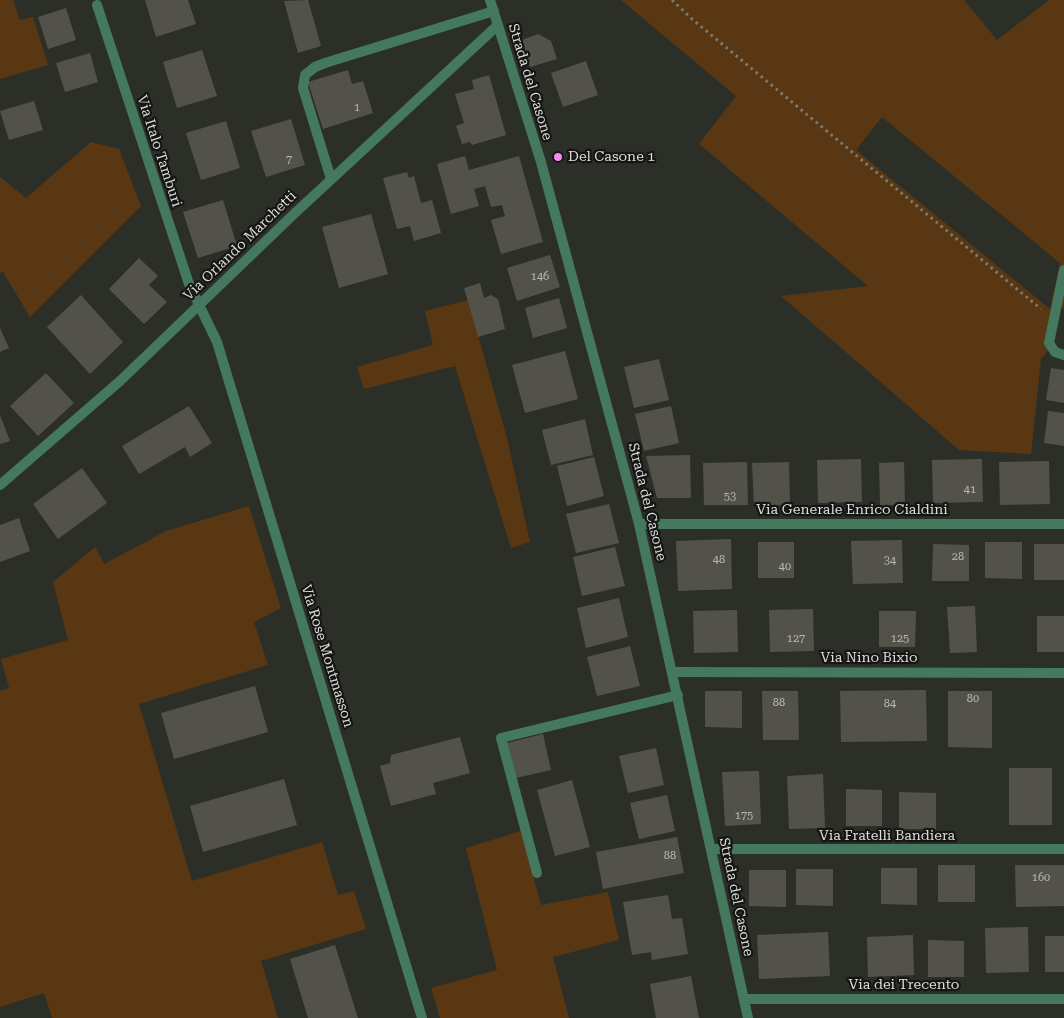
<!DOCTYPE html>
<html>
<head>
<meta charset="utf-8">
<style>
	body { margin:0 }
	canvas { display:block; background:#2b2f28 }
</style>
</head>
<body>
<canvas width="1064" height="1018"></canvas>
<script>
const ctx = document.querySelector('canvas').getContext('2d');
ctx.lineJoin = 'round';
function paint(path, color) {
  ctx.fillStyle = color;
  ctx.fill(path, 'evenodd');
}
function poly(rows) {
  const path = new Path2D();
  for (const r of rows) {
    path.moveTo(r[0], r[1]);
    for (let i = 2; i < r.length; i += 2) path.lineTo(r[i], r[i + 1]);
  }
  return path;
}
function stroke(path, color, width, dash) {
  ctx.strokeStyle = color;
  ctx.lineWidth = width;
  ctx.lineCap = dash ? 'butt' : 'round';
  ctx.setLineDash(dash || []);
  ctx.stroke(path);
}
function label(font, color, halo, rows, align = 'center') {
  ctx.font = font + ' "Roboto Serif",serif';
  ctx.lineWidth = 4.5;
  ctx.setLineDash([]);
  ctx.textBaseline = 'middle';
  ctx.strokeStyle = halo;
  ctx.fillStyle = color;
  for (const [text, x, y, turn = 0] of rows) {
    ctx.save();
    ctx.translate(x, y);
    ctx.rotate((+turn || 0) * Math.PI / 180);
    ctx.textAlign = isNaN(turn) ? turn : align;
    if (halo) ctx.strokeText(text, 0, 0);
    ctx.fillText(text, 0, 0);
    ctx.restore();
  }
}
paint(poly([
	[0,0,13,0,20,20,33,17,48,65,0,79],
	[621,0,964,0,997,40,1049,0,1064,0,1064,308,1056,306,1050,348,1041,359,1031,454,959,450,781,296,868,286,699,144,736,96],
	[882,117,1060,263,1050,309,856,150],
	[91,142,119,149,141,206,30,317,3,272,0,273,0,177,26,198],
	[468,300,507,438,530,542,511,548,455,366,364,389,357,367,433,345,425,311],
	[249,506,281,608,254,622,268,665,139,704,192,881,322,842,338,895,354,891,366,929,261,961,278,1018,52,1018,44,993,0,1007,0,691,9,688,1,659,68,640,53,582,95,547,104,564,166,531],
	[521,831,541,905,608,892,619,940,553,957,569,1018,440,1018,431,988,497,970,466,848]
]), '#583712');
paint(poly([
	[145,0,188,0,196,24,156,37],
	[308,0,321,46,298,53,284,1],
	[66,8,76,40,48,49,38,17],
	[538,34,551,41,557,59,530,67,522,40],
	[202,50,217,96,177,108,163,62],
	[90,53,98,82,65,92,56,63],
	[586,61,598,95,563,107,551,73],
	[348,70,352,84,363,81,373,113,323,129,308,82],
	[489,75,506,135,472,145,470,142,462,144,456,126,464,123,455,94,474,89,472,80],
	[34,101,43,130,9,140,0,111],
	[291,119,305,165,266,177,251,131],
	[226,121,240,168,201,180,186,133],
	[465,156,469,170,519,156,543,242,501,254,491,220,505,216,502,205,491,207,485,186,474,189,479,206,451,214,437,164],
	[407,172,409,178,414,176,421,203,432,200,441,233,414,241,410,226,397,229,383,178],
	[223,200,237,246,198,258,183,212],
	[371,214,388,274,339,288,322,227],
	[550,255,560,287,517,301,507,268],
	[139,258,158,276,149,285,167,302,144,324,109,289],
	[480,283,484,298,491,295,498,299,505,329,478,337,464,288],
	[81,295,123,342,90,374,47,327],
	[559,298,567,328,533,338,525,308],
	[0,328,9,348,0,352],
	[565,351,578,399,525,413,512,365],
	[659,359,669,400,634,408,624,367],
	[1051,368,1064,370,1064,403,1046,400],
	[46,373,74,403,38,436,10,406],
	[189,406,212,443,190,457,185,447,139,474,122,446],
	[671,406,679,443,644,451,635,414],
	[1048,411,1064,413,1064,446,1044,443],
	[0,415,10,441,0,444],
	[585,419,593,455,551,465,542,430],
	[690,455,691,498,657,498,646,456],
	[594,457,604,496,567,506,557,466],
	[861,459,862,502,818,503,817,460],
	[982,459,983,502,933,503,932,460],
	[1049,461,1050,504,1000,505,999,462],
	[747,462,748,505,704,505,703,463],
	[789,462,790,505,754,505,752,463],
	[904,462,905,505,880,505,879,463],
	[82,468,107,503,58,539,33,504],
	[609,504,619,543,576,553,566,514],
	[19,518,30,551,0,562,0,525],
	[731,539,732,589,678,591,676,541],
	[902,540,903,583,853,584,851,541],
	[758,542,794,542,794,578,758,578],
	[985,542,1022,542,1022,579,985,578],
	[933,544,969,545,969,581,932,581],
	[1034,544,1064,544,1064,580,1034,580],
	[615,547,625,586,582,596,573,557],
	[619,598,628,637,586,648,577,608],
	[975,606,977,652,950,653,947,607],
	[813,609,814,651,770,652,769,610],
	[737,610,738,652,694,653,693,611],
	[879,611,916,611,915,647,879,647],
	[1037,616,1064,616,1064,652,1037,652],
	[630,646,640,686,597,696,587,657],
	[255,686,268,732,174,759,161,713],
	[926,690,927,741,841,742,840,691],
	[705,691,742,691,742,728,705,727],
	[762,691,798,691,799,740,763,740],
	[948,691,992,691,992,748,948,747],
	[543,734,551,770,516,778,507,743],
	[460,737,470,773,433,783,436,794,391,806,380,766,390,763,391,755],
	[656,748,664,785,628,793,619,756],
	[1009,768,1052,768,1052,825,1009,825],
	[759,771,761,824,725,826,722,772],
	[823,774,825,828,789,829,787,776],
	[284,779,297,825,203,852,190,806],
	[572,780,590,847,555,856,537,790],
	[846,789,882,790,882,826,846,826],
	[899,792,936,793,936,829,899,829],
	[667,795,675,831,639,839,630,803],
	[677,837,684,873,603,889,596,852],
	[938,865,975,865,975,902,938,902],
	[1015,865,1064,865,1064,906,1016,907],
	[881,868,917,868,917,905,881,904],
	[796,869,833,869,833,906,796,905],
	[749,870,786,870,786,907,749,906],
	[668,895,672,919,682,918,688,954,652,960,651,952,632,955,623,902],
	[1028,927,1029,972,986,973,985,928],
	[828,932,830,976,759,979,757,935],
	[913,935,914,975,868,977,867,937],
	[1045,936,1064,936,1064,972,1045,972],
	[928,940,964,941,964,977,928,977],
	[335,945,358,1018,308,1018,290,959],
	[691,976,699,1018,656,1018,650,984]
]), '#53524a');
stroke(poly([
	[672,0,692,19,1041,309]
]), '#797c76', 3, [2.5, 4]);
stroke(poly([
	[331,179,303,88,305,75,315,67,325,63,494,11],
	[537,873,501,738,678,695]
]), '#44785f', 10);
stroke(poly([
	[97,5,189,284,217,342,422,1018],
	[1064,270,1049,343,1055,352,1064,355],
	[0,485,120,381,295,213,498,25],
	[639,524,1064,524],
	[673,672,1064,673],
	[711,849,1064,849],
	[744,999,1064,999]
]), '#44785f', 10);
stroke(poly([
	[490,0,541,162,639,524,748,1018]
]), '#44785f', 10);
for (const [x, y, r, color] of [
	[558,157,5,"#f689ed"]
]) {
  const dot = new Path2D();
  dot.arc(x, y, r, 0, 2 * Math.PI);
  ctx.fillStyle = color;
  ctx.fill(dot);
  stroke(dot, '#151613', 2);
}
label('11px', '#b9bab5', null, [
	["1",357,108],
	["7",289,160],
	["146",540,277],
	["41",970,490],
	["53",730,497],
	["28",958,557],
	["48",719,560],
	["34",890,561],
	["40",785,567],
	["127",796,639],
	["125",900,639],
	["80",973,699],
	["88",779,703],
	["84",890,704],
	["175",744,816],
	["88",670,856],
	["160",1041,878]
]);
label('14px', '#dbddd9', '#151613', [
	["Strada del Casone",530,82,73],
	["Via Italo Tamburi",159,151,72],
	["Via Orlando Marchetti",240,246,-44],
	["Strada del Casone",647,502,76],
	["Via Generale Enrico Cialdini",852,510],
	["Via Rose Montmasson",327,656,73],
	["Via Nino Bixio",869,658],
	["Via Fratelli Bandiera",887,836],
	["Strada del Casone",736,897,78],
	["Via dei Trecento",904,985]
]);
label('14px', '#dbddd9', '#151613', [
	["Del Casone 1",568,157]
], 'left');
</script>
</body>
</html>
